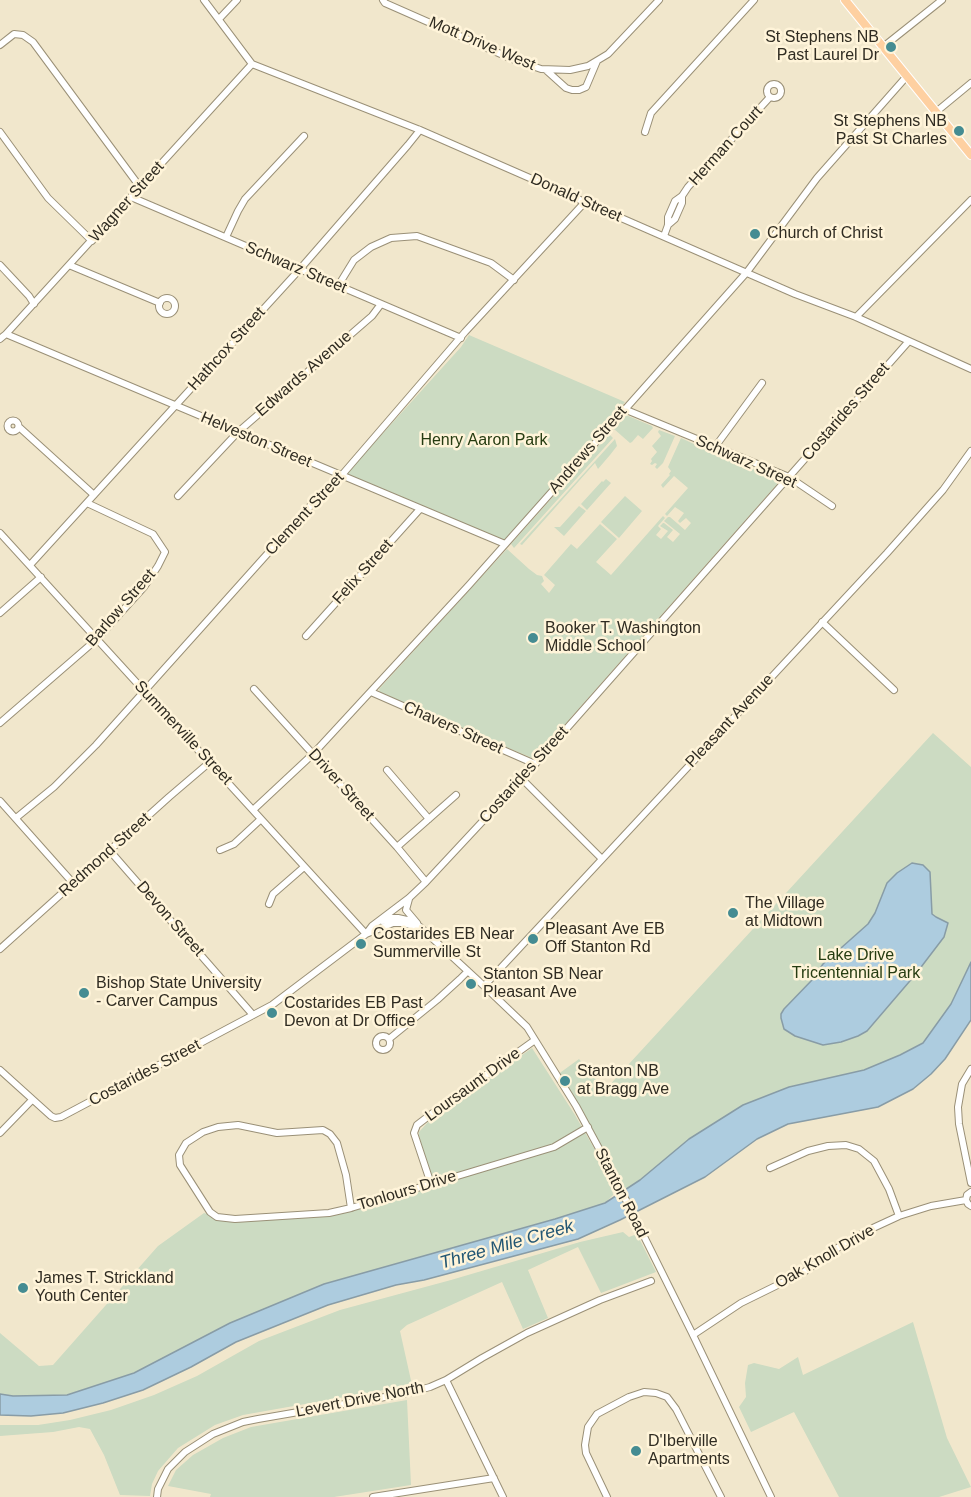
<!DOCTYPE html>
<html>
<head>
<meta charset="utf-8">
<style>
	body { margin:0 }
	canvas { display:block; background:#f1e7cc }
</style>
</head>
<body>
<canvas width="971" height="1497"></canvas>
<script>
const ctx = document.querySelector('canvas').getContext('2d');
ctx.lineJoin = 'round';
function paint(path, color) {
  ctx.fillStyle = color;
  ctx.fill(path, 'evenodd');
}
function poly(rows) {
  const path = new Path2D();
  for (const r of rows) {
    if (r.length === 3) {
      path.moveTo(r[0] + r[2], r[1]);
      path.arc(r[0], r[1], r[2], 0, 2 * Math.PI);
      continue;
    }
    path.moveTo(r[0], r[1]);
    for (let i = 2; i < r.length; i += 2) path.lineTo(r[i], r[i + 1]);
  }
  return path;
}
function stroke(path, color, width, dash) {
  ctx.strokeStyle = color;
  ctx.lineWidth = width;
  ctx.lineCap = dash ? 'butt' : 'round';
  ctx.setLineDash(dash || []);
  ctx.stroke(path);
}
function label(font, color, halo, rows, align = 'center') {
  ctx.font = font + ' Arial,sans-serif';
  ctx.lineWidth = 5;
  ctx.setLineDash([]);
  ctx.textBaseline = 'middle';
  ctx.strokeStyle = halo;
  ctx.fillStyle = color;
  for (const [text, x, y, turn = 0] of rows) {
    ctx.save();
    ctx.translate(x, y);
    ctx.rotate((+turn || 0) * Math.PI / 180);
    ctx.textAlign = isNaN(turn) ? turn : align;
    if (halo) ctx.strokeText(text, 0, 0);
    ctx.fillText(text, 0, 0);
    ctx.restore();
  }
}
paint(poly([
	[469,335,625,402,505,541,346,474,461,347],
	[626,415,652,426,653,428,643,439,638,435,632,442,630,443,614,429],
	[659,430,675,436,663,463,657,469,655,467,657,464,655,463,652,465,650,464,652,461,651,459,657,452,652,446,661,436,658,432],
	[609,434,613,438,514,548,511,544],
	[681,438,707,450,708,452,779,479,779,482,535,758,532,758,380,693,379,689,507,549,529,569,537,575,542,576,544,581,541,584,549,593,555,585,544,575,571,544,577,549,600,524,617,539,596,562,611,575,663,516,665,518,658,526,661,529,656,535,661,539,668,531,660,526,663,523,664,523,673,530,667,537,673,542,680,534,664,521,668,517,670,517,685,530,691,523,686,518,680,523,678,521,684,513,675,507,667,516,665,514,688,488,674,476,663,488,661,485,670,475,669,474,671,471,668,467],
	[615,439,617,446,610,455,598,469,595,463,522,545,520,544],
	[606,479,611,483,587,510,581,504,602,481,603,482],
	[625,496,642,511,619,538,601,522],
	[579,506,586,511,564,536,554,527,560,527],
	[933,733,971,767,971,962,951,1004,923,1043,900,1055,864,1070,789,1087,743,1105,689,1139,640,1180,622,1192,557,1075,579,1059,605,1090],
	[532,1048,575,1115,599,1157,611,1182,613,1195,605,1203,555,1219,324,1284,230,1323,134,1373,67,1395,13,1396,0,1394,0,1333,39,1366,53,1365,158,1246,204,1213,232,1222,333,1215,349,1212,434,1187,419,1136,419,1132,428,1122],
	[623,1232,629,1237,637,1234,656,1272,601,1293,578,1247,528,1270,548,1318,523,1329,502,1282,407,1325,400,1331,412,1385,243,1415,215,1425,178,1448,158,1471,152,1484,150,1496,120,1495,104,1455,90,1429,79,1427,53,1432,0,1436,0,1425,38,1425,70,1420,111,1410,154,1395,197,1376,259,1341,340,1310,451,1280,580,1242],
	[913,1322,947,1438,971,1487,939,1497,839,1497,794,1412,751,1432,739,1407,746,1397,745,1383,748,1365,754,1363,779,1369,798,1357,803,1375],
	[407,1400,411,1485,334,1497,210,1497,211,1494,168,1486,176,1470,193,1455,223,1438,251,1427]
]), '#ccdbc2');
const water = poly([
	[912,863,923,865,930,872,932,914,936,917,948,923,944,937,915,975,867,1031,858,1036,841,1042,823,1045,795,1036,784,1029,781,1018,781,1014,784,1009,812,980,823,964,868,924,875,913,887,883,897,873,912,863],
	[971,962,971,1020,945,1059,931,1074,913,1089,878,1107,788,1124,757,1139,705,1177,620,1220,578,1239,424,1280,396,1285,328,1305,236,1342,191,1367,143,1390,103,1403,63,1413,31,1416,0,1415,0,1394,13,1396,67,1395,134,1373,230,1323,324,1284,555,1219,605,1203,640,1180,689,1139,743,1105,789,1087,864,1070,900,1055,923,1043,951,1004,971,962]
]);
paint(water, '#adccdf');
stroke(water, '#889ca6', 1.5);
const minor = poly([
	[204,0,252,64,420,130,795,294,856,317,971,369],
	[383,0,385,3,512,59,541,69,570,70,588,66,608,54,659,0],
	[219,19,237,0],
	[0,45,14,34,23,35,33,42,140,187],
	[883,47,942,0],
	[546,70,566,88,572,90,579,90,586,87,597,61],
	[774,91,7],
	[936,112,971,83],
	[0,132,48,198,92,241],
	[645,132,651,113,754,0],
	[131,197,461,338],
	[668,225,675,219,682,203,682,196],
	[664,236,668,225,668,217,675,201,682,196,688,187,770,97],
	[226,237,238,211,245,199,304,136],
	[0,265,29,296,34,304],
	[69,265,160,303],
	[338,286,354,260,371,247,391,238,417,236,491,263,514,280],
	[167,306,8],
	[856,317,971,200],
	[6,334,505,544],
	[0,339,6,334,252,64],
	[624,409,789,477,832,506],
	[13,426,5.5],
	[19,427,94,495],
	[715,447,762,383],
	[178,496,238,432,372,316,381,304],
	[0,533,366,934],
	[30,565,300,269,408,145,420,130],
	[0,613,41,577],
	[822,622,894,690],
	[306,636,420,509],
	[254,689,397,847,426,882],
	[371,692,535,764],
	[0,723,97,639,144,587,158,566,165,552,153,534,87,503],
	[387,770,429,819],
	[522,779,602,859],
	[0,801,73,883],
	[253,810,313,754,469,585,747,272,817,178,907,76],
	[16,818,54,787,96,745,321,494,341,476,465,332,585,202],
	[397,847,456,795],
	[220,850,234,844,261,819],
	[110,851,253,1015],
	[409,899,406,910,417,923],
	[269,904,273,894,304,867],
	[382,921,390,918,398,918,407,920,419,926,484,986,527,1027,576,1106,616,1180,693,1335,771,1497],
	[366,934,393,923,403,923,414,926],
	[0,949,169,797,210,762],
	[484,986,887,553,943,490,971,451],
	[383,1043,7],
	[389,1039,437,1000,460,979,468,971],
	[971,1069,962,1084,958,1107,959,1124,971,1183],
	[0,1070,51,1116,55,1118,61,1117,272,1005,366,934,372,926,409,898,426,882,522,779,909,341],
	[0,1133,32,1100],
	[770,1168,808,1151,828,1146,846,1145,859,1149,874,1161,889,1189,899,1216],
	[431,1184,414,1133,417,1125,430,1115,535,1040],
	[971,1192,967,1195,966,1200,968,1204,971,1206],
	[351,1208,346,1175,337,1143,330,1134,323,1130,277,1133,238,1125,218,1127,203,1132,186,1143,179,1155,180,1165,210,1212,217,1217,235,1219,329,1213,351,1208,554,1147,588,1127],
	[693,1335,741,1303,804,1272,846,1242,873,1228,899,1216,931,1206,966,1200],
	[446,1380,503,1497],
	[157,1497,158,1489,168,1469,185,1452,213,1434,243,1422,258,1419,408,1393,430,1387,446,1380,482,1358,527,1333,600,1300,651,1281],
	[373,1497,494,1478],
	[607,1497,586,1453,585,1445,588,1427,597,1414,629,1397,644,1392,656,1393,667,1397,676,1409,721,1497]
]);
const major = poly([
	[845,0,971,155]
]);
stroke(minor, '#9a9077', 8);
stroke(major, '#fff', 10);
stroke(minor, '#fff', 6);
stroke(major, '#fed0a1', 8);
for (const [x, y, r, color] of [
	[891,47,6,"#458c92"],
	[959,131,6,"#458c92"],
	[755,234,6,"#458c92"],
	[533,638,6,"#458c92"],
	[733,913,6,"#458c92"],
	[533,939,6,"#458c92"],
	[361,944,6,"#458c92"],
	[471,984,6,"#458c92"],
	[84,993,6,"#458c92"],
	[272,1013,6,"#458c92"],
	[565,1081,6,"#458c92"],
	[23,1288,6,"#458c92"],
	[636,1451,6,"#458c92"]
]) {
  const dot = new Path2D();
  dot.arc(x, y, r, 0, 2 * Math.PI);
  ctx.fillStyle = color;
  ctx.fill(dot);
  stroke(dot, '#fff4d9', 2);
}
label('16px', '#302c22', '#fff4d9', [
	["St Stephens NB",879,38,"right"],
	["Past Laurel Dr",879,56,"right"],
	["St Stephens NB",947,122,"right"],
	["Past St Charles",947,140,"right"],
	["Church of Christ",767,234],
	["Booker T. Washington",545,629],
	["Middle School",545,647],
	["The Village",745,904],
	["at Midtown",745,922],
	["Pleasant Ave EB",545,930],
	["Off Stanton Rd",545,948],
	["Costarides EB Near",373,935],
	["Summerville St",373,953],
	["Stanton SB Near",483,975],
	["Pleasant Ave",483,993],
	["Bishop State University",96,984],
	["- Carver Campus",96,1002],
	["Costarides EB Past",284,1004],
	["Devon at Dr Office",284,1022],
	["Stanton NB",577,1072],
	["at Bragg Ave",577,1090],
	["James T. Strickland",35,1279],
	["Youth Center",35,1297],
	["D'Iberville",648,1442],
	["Apartments",648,1460]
], 'left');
label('16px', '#302c22', '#fff4d9', [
	["Mott Drive West",482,44,23],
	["Herman Court",726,146,-48],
	["Donald Street",576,198,24],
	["Wagner Street",127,202,-48],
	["Schwarz Street",296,268,23],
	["Hathcox Street",227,349,-48],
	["Edwards Avenue",304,374,-41],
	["Costarides Street",846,412,-49],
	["Helveston Street",256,440,23],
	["Andrews Street",588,450,-49],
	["Schwarz Street",746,462,24],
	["Clement Street",305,514,-47],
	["Felix Street",363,572,-48],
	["Barlow Street",121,608,-49],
	["Pleasant Avenue",730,721,-47],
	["Chavers Street",453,728,24],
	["Summerville Street",183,733,47],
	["Costarides Street",524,775,-48],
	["Driver Street",341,785,48],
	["Redmond Street",105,855,-42],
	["Devon Street",170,919,49],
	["Costarides Street",145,1073,-28],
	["Loursaunt Drive",473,1085,-36],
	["Tonlours Drive",407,1191,-17],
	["Stanton Road",621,1193,63],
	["Oak Knoll Drive",825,1257,-30],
	["Levert Drive North",360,1400,-11]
]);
label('16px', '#263c11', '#fff4d9', [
	["Henry Aaron Park",484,441],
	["Lake Drive",856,956],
	["Tricentennial Park",856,974]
]);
label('italic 18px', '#235774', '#fff4d9', [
	["Three Mile Creek",507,1245,-16]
]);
</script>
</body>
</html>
